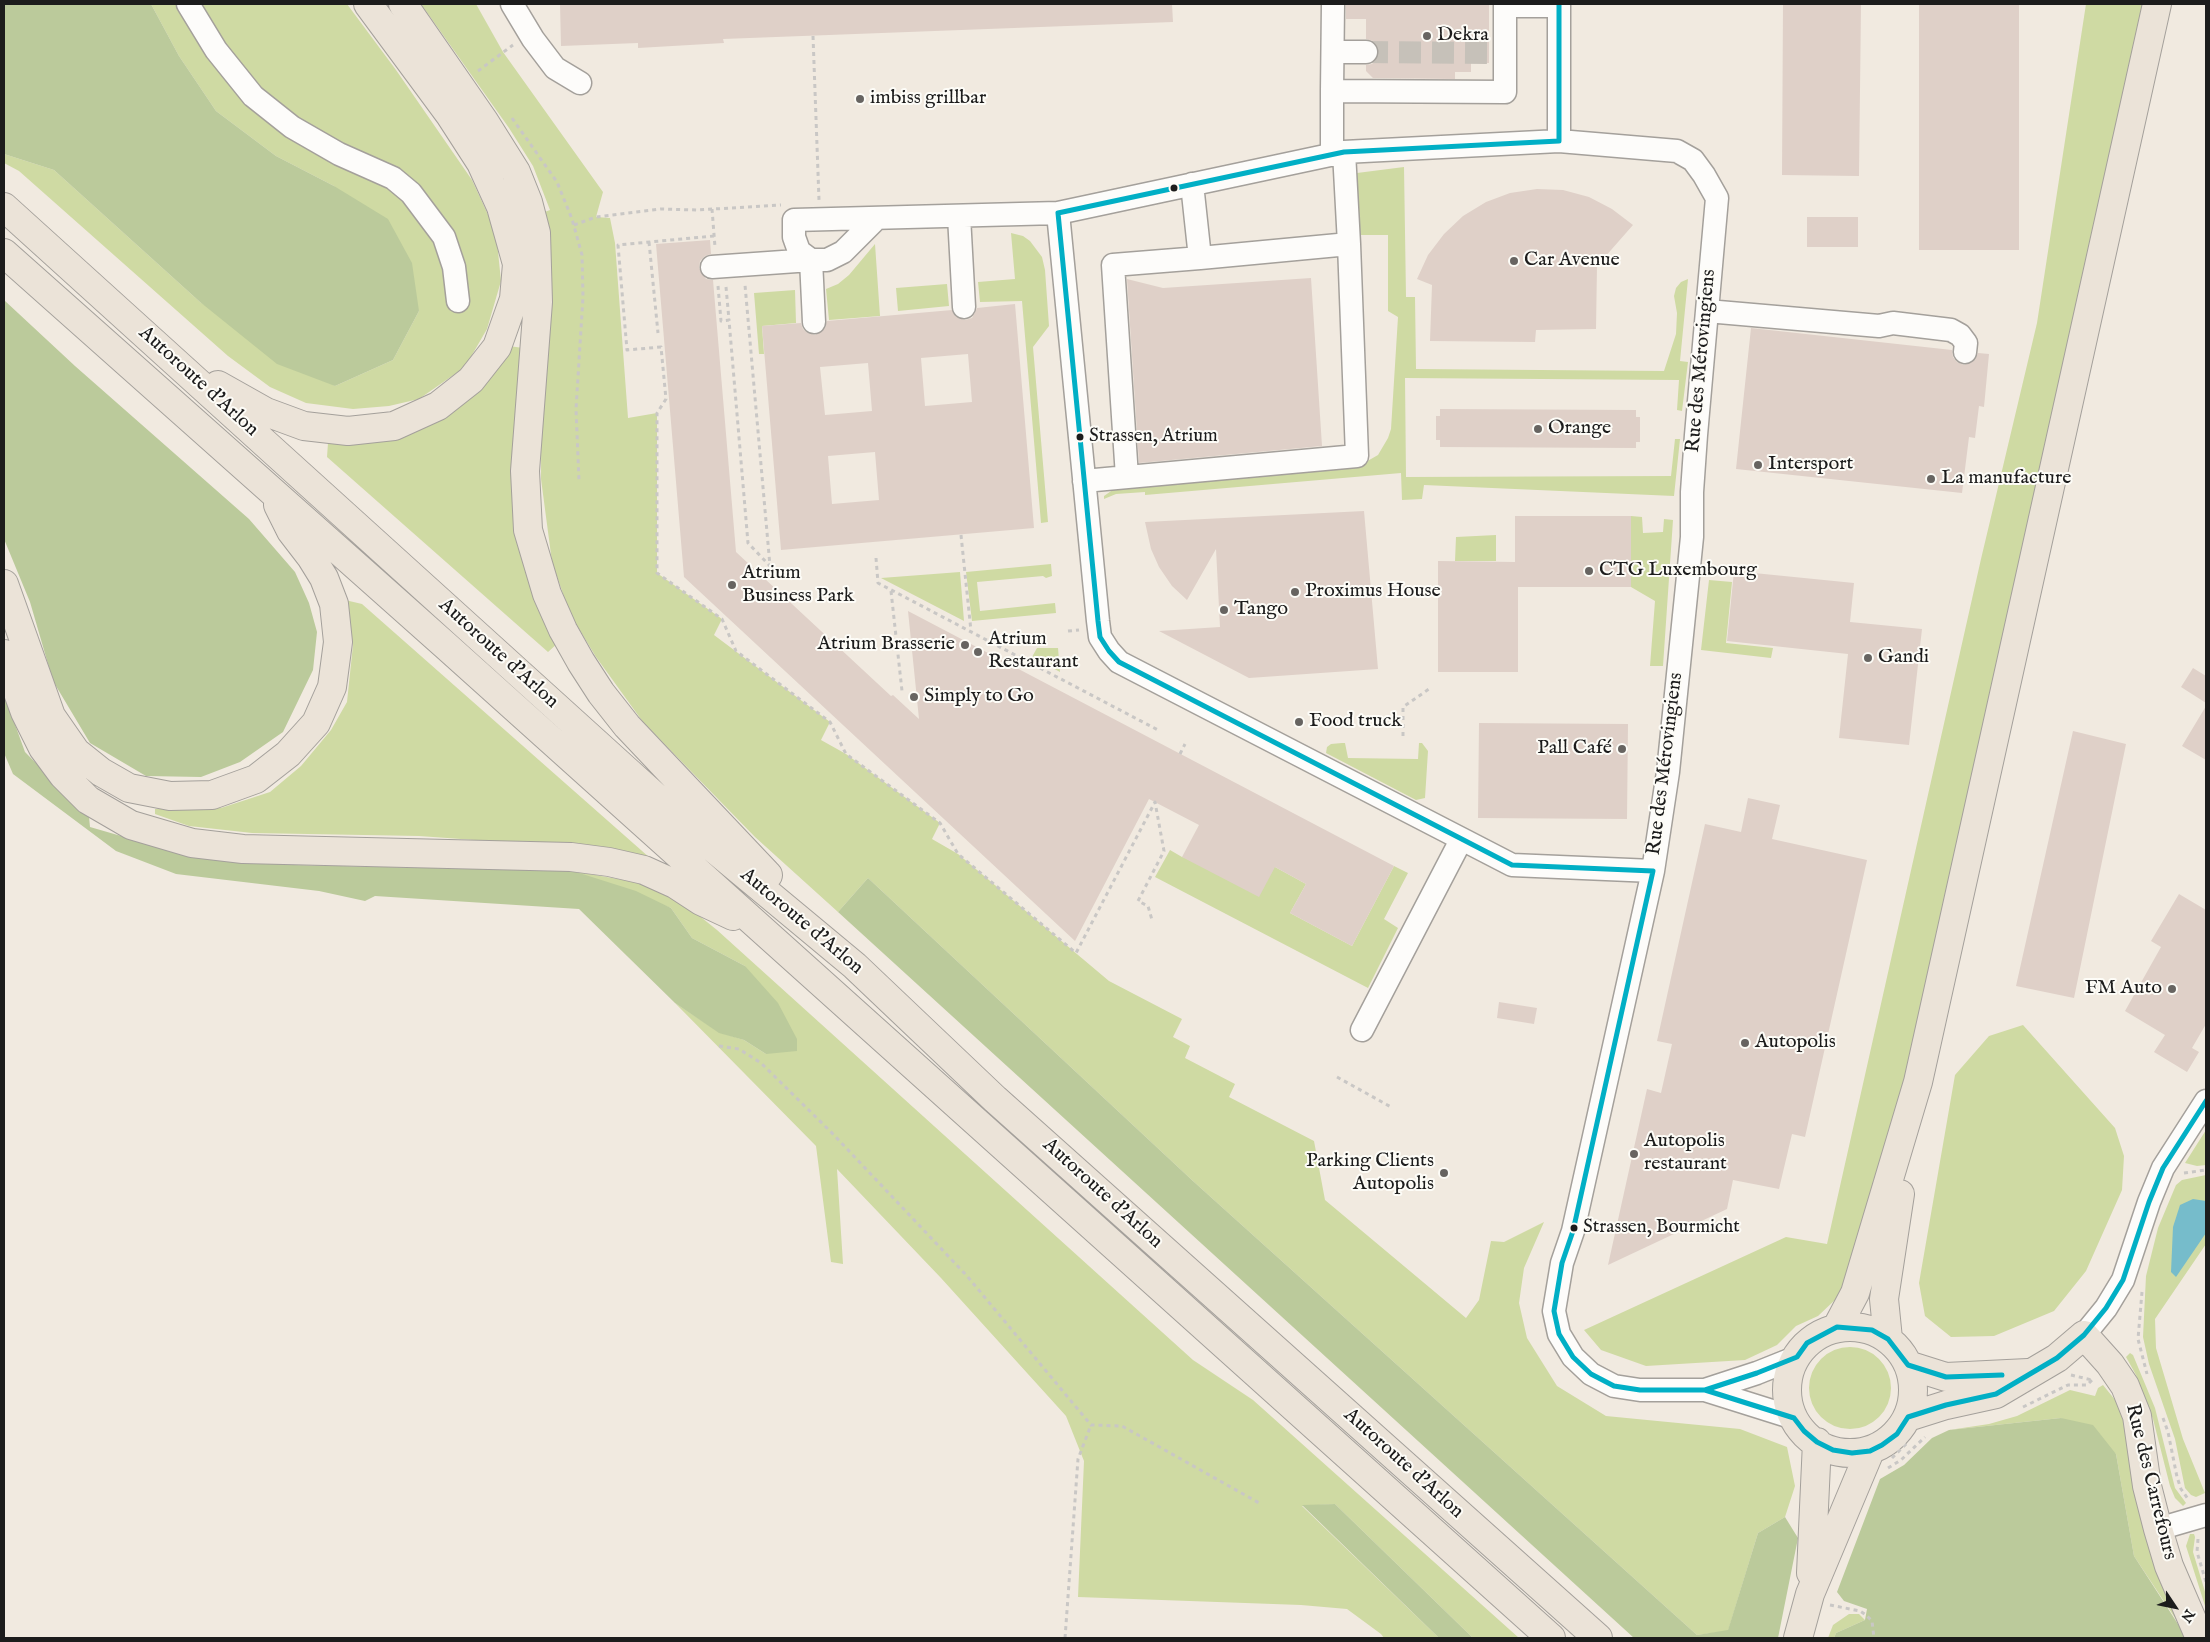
<!DOCTYPE html>
<html>
<head>
<meta charset="utf-8">
<style>
	body { margin:0 }
	#map { position:relative; width:2210px; height:1642px; overflow:hidden; background:#f1eae0; font-family:"IM FELL English",serif }
	canvas { display:block }
	.frame { position:absolute; inset:0; border:5px solid #1c1c1c; pointer-events:none }
	.north { position:absolute; left:2150px; top:1582px; width:50px; height:50px; -webkit-text-stroke:4px #fdfcf7; paint-order:stroke; rotate:124deg; font-size:14px; font-weight:700; line-height:20px; text-align:center; color:#1c1c1c }
	.north::after { content:''; display:block; margin:auto; width:18px; height:22px; background:#1c1c1c; clip-path:polygon(50% 0,100% 100%,50% 72%,0 100%) }
</style>
</head>
<body>
<div id="map">
<canvas width="2210" height="1642"></canvas>
<div class="frame"></div>
<div class="north">N</div>
</div>
<script>
const ctx = document.querySelector('canvas').getContext('2d');
ctx.lineJoin = 'round';
function paint(path, color) {
  ctx.fillStyle = color;
  ctx.fill(path, 'evenodd');
}
function poly(rows) {
  const path = new Path2D();
  for (const r of rows) {
    if (r.length === 3) {
      path.moveTo(r[0] + r[2], r[1]);
      path.arc(r[0], r[1], r[2], 0, 2 * Math.PI);
      continue;
    }
    path.moveTo(r[0], r[1]);
    for (let i = 2; i < r.length; i += 2) path.lineTo(r[i], r[i + 1]);
  }
  return path;
}
function stroke(path, color, width, dash) {
  ctx.strokeStyle = color;
  ctx.lineWidth = width;
  ctx.lineCap = dash ? 'butt' : 'round';
  ctx.setLineDash(dash || []);
  ctx.stroke(path);
}
function label(font, color, halo, rows, align = 'center') {
  ctx.font = font + ' "IM FELL English",serif';
  ctx.lineWidth = 4;
  ctx.setLineDash([]);
  ctx.textBaseline = 'middle';
  ctx.strokeStyle = halo;
  ctx.fillStyle = color;
  for (const [text, x, y, turn = 0] of rows) {
    ctx.save();
    ctx.translate(x, y);
    ctx.rotate((+turn || 0) * Math.PI / 180);
    ctx.textAlign = isNaN(turn) ? turn : align;
    if (halo) ctx.strokeText(text, 0, 0);
    ctx.fillText(text, 0, 0);
    ctx.restore();
  }
}
paint(poly([
	[151,4,347,4,396,70,472,180,496,232,501,281,487,329,465,367,419,399,389,406,353,409,306,403,270,387,228,356,19,171,4,163,4,154,54,170,200,302,335,386,393,360,419,311,334,186,276,156,216,111,179,56],
	[421,4,476,4,503,52,603,192,596,217,610,218,615,243,628,418,657,413,657,573,722,619,714,635,830,722,821,740,846,754,940,823,932,839,958,854,1109,981,1182,1019,1173,1037,1190,1046,1185,1058,1235,1084,1229,1097,1314,1141,1325,1200,1466,1318,1479,1300,1491,1241,1504,1242,1544,1222,1524,1268,1519,1303,1527,1338,1557,1386,1606,1416,1740,1429,1787,1447,1795,1486,1785,1517,1758,1533,1728,1631,1697,1635,1193,1181,868,878,838,912,755,837,643,722,596,657,570,614,552,562,541,479,542,213,550,210,533,166,509,128],
	[2086,4,2144,4,1892,1149,1847,1282,1836,1299,1818,1316,1796,1326,1777,1345,1745,1360,1646,1366,1601,1350,1584,1330,1786,1237,1827,1244,1981,559,2037,323],
	[1404,167,1406,297,1415,297,1416,369,1664,371,1676,334,1677,313,1674,296,1676,288,1681,282,1688,279,1680,361,1688,362,1682,411,1677,410,1679,380,1405,378,1406,477,1671,476,1675,439,1680,439,1674,496,1424,485,1422,499,1402,500,1401,473,1145,495,1145,492,1116,494,1104,499,1104,496,1114,489,1364,463,1378,455,1388,438,1391,429,1398,317,1388,311,1388,235,1354,235,1352,176,1357,173],
	[1011,233,1023,236,1030,241,1042,257,1045,270,1049,326,1033,347,1048,522,1041,523,1022,301,980,302,978,282,1015,279],
	[875,244,880,316,829,320,826,289,838,284,849,275],
	[947,284,949,306,898,311,896,288],
	[795,290,796,323,762,326,764,354,759,354,754,293],
	[509,346,523,348,515,456,558,643,548,652,327,457,328,443,353,444],
	[1631,516,1642,517,1643,533,1663,532,1664,519,1673,520,1663,666,1650,666,1655,601,1631,587],
	[1496,535,1496,561,1455,561,1456,537],
	[1051,564,1052,576,1046,578,1043,576,977,582,980,611,1055,603,1056,613,972,621,966,572],
	[960,572,964,621,881,578],
	[1709,580,1732,582,1726,643,1773,648,1771,658,1701,650],
	[345,600,362,604,650,858,573,847,419,836,252,833,189,826,155,814,155,809,221,808,270,792,301,766,331,730,347,702,353,645],
	[1037,648,1058,648,1060,672,1032,657],
	[1342,743,1345,743,1348,758,1418,759,1419,743,1422,743,1428,751,1425,798,1416,800,1326,753,1327,747,1331,744],
	[1170,850,1182,857,1275,867,1306,884,1290,913,1352,946,1394,866,1408,873,1384,919,1398,928,1368,988,1155,877],
	[573,871,640,883,677,898,717,930,1193,1360,1253,1400,1519,1638,1473,1638,1335,1504,1302,1506,1439,1638,1384,1638,1381,1634,1347,1609,1301,1605,1078,1597,1084,1461,1066,1416,941,1278,837,1169,843,1264,831,1262,816,1146,675,1003,719,1032,744,1040,766,1054,745,966,692,938,671,908],
	[2023,1025,2115,1128,2124,1156,2122,1190,2086,1271,2054,1311,1994,1336,1951,1337,1925,1316,1919,1283,1955,1075,1989,1036],
	[2206,1130,2206,1165,2197,1166,2185,1163],
	[2206,1175,2206,1244,2155,1319,2156,1348,2183,1439,2205,1493,2196,1497,2191,1495,2185,1488,2175,1439,2149,1364,2143,1337,2146,1276,2158,1228,2176,1185,2182,1180],
	[1850,1388,41],
	[2130,1353,2133,1355,2155,1408,2175,1488,2186,1503,2183,1506,2175,1498,2170,1486,2153,1419,2136,1375,2126,1357],
	[2103,1385,2116,1401,2123,1420,2137,1490,2181,1627,2134,1556,2116,1454,2061,1418,1949,1430,1989,1424,2017,1416,2070,1390,2095,1396,2098,1388],
	[2190,1534,2194,1534,2195,1537,2193,1552,2206,1595,2206,1609,2186,1546],
	[1849,1614,1859,1614,1865,1620,1836,1633,1834,1638,1828,1638,1833,1625]
]), '#cfdaa3');
paint(poly([
	[4,4,151,4,179,56,216,111,276,156,334,186,388,219,412,263,419,311,393,360,335,386,277,364,200,302,54,170,4,154],
	[4,300,75,366,249,519,295,572,309,603,317,632,313,670,283,732,240,762,201,777,146,776,90,743,53,681,30,602,4,539],
	[4,694,25,752,89,817,90,827,190,856,294,865,573,871,636,891,671,908,692,938,745,966,778,1003,797,1039,797,1051,766,1054,744,1040,719,1033,675,1003,579,909,375,896,365,901,319,891,176,874,116,851,13,774,4,753],
	[868,878,1193,1181,1697,1635,1728,1630,1758,1533,1785,1517,1798,1538,1778,1638,1634,1638,838,912],
	[2061,1418,2093,1425,2116,1454,2134,1556,2187,1638,1834,1638,1836,1633,1865,1620,1867,1609,1844,1601,1837,1592,1880,1479,1904,1465,1932,1438,1949,1430],
	[1335,1504,1473,1638,1439,1638,1302,1505]
]), '#bbca9b');
paint(poly([
	[2193,1199,2206,1201,2206,1233,2176,1277,2171,1272,2173,1227,2180,1205]
]), '#76bccb');
paint(poly([
	[560,4,1172,4,1173,22,723,39,724,43,638,48,638,43,561,46],
	[1346,4,1489,4,1489,63,1471,63,1471,72,1455,72,1455,79,1373,78,1366,71,1366,65,1372,64,1377,59,1379,52,1378,46,1373,41,1366,39,1366,19,1346,19],
	[1783,4,1861,4,1859,176,1782,175],
	[1919,4,2019,4,2019,250,1919,250],
	[1537,189,1563,190,1589,197,1612,209,1633,225,1597,266,1596,329,1536,330,1535,342,1430,341,1432,285,1417,279,1428,255,1444,234,1463,216,1486,202,1510,193],
	[1807,217,1858,217,1858,247,1807,247],
	[710,240,711,254,705,256,700,261,699,268,706,279,713,280,736,552,891,696,893,695,919,719,908,611,1394,866,1352,946,1290,913,1306,884,1275,867,1259,897,1182,857,1199,825,1149,799,1075,941,684,577,656,244],
	[1311,278,1322,446,1139,463,1127,279,1163,288],
	[1015,304,1034,528,781,550,762,326,801,323,803,329,808,333,815,335,825,328,827,321,952,310,958,318,965,320,972,318,977,308],
	[968,354,972,402,925,406,921,358],
	[868,363,872,411,825,415,820,367],
	[875,452,879,500,832,504,828,456],
	[1751,328,1952,350,1953,357,1957,362,1964,365,1975,360,1978,353,1989,354,1984,407,1979,406,1975,438,1969,437,1962,493,1736,469],
	[1440,409,1636,410,1636,417,1640,417,1640,442,1636,442,1636,448,1440,447,1440,440,1436,440,1436,416,1440,416],
	[1364,511,1378,669,1249,678,1159,631,1220,627,1216,549,1187,600,1172,586,1159,567,1151,549,1145,522],
	[1515,516,1631,516,1631,587,1518,587,1518,672,1438,672,1438,561,1515,562],
	[1734,571,1854,583,1850,622,1922,629,1909,745,1839,738,1848,654,1727,641],
	[2193,668,2206,676,2206,703,2181,687],
	[2206,706,2206,760,2182,746],
	[1479,723,1628,724,1627,819,1478,818],
	[2073,731,2126,744,2074,998,2016,986],
	[1748,798,1780,805,1772,839,1867,860,1805,1137,1792,1134,1779,1189,1733,1180,1727,1209,1608,1265,1647,1089,1661,1093,1672,1044,1657,1041,1705,824,1741,832],
	[2179,894,2206,910,2206,1024,2192,1048,2199,1052,2187,1072,2154,1052,2165,1035,2125,1011,2161,947,2151,941],
	[1499,1002,1537,1008,1534,1024,1497,1018]
]), '#dfd0c8');
stroke(poly([
	[1366,52,1489,53]
]), '#c6c1b9', 22, [22, 11]);
const minor = poly([
	[188,4,216,50,253,96,292,127,339,154,393,178,411,193,444,237,454,267,458,301],
	[512,4,533,39,555,68,580,83],
	[1333,4,1332,91,1505,92,1505,4],
	[1505,6,1559,6],
	[1333,52,1366,52],
	[1559,141,1559,4],
	[1332,155,1332,91],
	[1192,184,1200,258,1349,244,1344,152],
	[1058,213,1098,621,1100,637,1109,651,1119,662,1512,865,1653,871],
	[959,216,964,307],
	[876,219,843,252,827,260,811,260,799,251,794,237,794,220,1058,213,1344,152,1559,141,1677,151,1693,160,1704,175,1717,198,1696,435,1692,492,1692,537,1668,772,1653,871,1573,1231,1562,1263,1554,1311,1559,1334,1573,1357,1591,1374,1614,1386,1640,1390,1705,1390,1757,1373,1797,1357],
	[712,267,811,260,814,322],
	[1707,311,1879,326,1893,323,1951,330,1960,335,1966,343,1965,352],
	[1127,477,1113,265,1200,258],
	[1084,481,1357,456,1349,244],
	[1362,1030,1461,840],
	[2084,1335,2106,1308,2123,1280,2149,1202,2163,1168,2206,1101],
	[1705,1390,1794,1418],
	[2158,1529,2206,1515]
]);
const major = poly([
	[1837,1327,1855,1293,1918,1082,2157,4],
	[1850,1390,63],
	[1888,1339,1884,1299,1900,1194],
	[1908,1365,1946,1377,2028,1373],
	[1908,1417,1946,1405,1996,1394,2057,1358,2084,1335,2110,1364,2125,1386,2137,1416,2147,1486,2158,1529,2169,1566,2200,1638],
	[1811,1573,1817,1442],
	[1798,1638,1810,1594,1870,1451]
]);
const highway = poly([
	[403,4,484,121,516,172,528,202,536,233,538,302,525,471,528,530,547,594,563,630,581,662,601,693,627,726,768,875],
	[4,207,701,838,855,966,995,1099,1598,1638],
	[4,253,445,645,1551,1638],
	[218,385,266,412,304,426,348,431,394,426,438,406,471,380,497,347,514,299,517,264,501,207,481,163,450,115,368,4],
	[4,584,51,716,76,752,101,772,129,788,170,796,212,795,256,779,288,754,316,723,332,687,338,642,334,604,324,578,311,557,291,531,278,505],
	[4,654,25,712,43,748,63,775,88,800,131,825,192,843,243,849,571,857,609,862,644,870,675,884,701,901,733,916]
]);
stroke(minor, '#a4a09b', 25);
stroke(major, '#a4a09b', 30);
stroke(highway, '#a4a09b', 30);
stroke(poly([
	[813,36,819,200],
	[478,71,513,45],
	[512,118,557,182,572,219,582,255,583,297,576,409,579,481],
	[712,209,715,247],
	[574,225,596,217,661,209,697,210,781,205],
	[714,236,618,245,627,350,661,347,666,399,657,413,657,573,722,619,736,651,830,722,846,754,940,823,958,854,1076,953,1155,802,1164,851,1138,901,1148,906,1152,920],
	[649,242,658,333],
	[718,286,721,321,729,320,748,543,770,566,745,285],
	[726,287,729,320],
	[961,535,971,631],
	[876,558,878,583,1158,730],
	[891,591,902,691],
	[1068,631,1079,630],
	[1403,736,1403,707,1429,689],
	[1180,754,1185,744],
	[719,1046,739,1049,761,1063,832,1133,967,1276,1091,1425,1122,1426,1261,1504],
	[1337,1077,1391,1107],
	[2184,1173,2206,1170],
	[2142,1292,2138,1339,2147,1374],
	[2071,1375,2092,1380],
	[2023,1407,2068,1385,2087,1385,2092,1380],
	[2163,1418,2168,1432,2177,1477,2181,1489,2188,1499],
	[1892,1458,1909,1441],
	[1888,1468,1901,1460,1925,1437],
	[2198,1539,2197,1552,2206,1582],
	[1830,1605,1860,1611,1866,1615,1872,1621,1874,1638],
	[1065,1638,1078,1459,1091,1425]
]), '#c9c7c5', 3, [4, 4]);
stroke(minor, '#fdfcfa', 22);
stroke(major, '#ebe3d8', 28);
stroke(highway, '#ebe3d8', 28);
stroke(poly([
	[1559,4,1559,141],
	[1058,213,1098,621,1100,637,1109,651,1119,662,1512,865,1653,871],
	[1058,213,1344,152,1559,141],
	[1653,871,1573,1231,1562,1263,1554,1311,1559,1334,1573,1357,1591,1374,1614,1386,1640,1390,1705,1390,1794,1418,1804,1431,1817,1442,1833,1450,1852,1453,1870,1451,1882,1445,1897,1434,1908,1417,1946,1405,1996,1394,2057,1358,2084,1335,2106,1308,2123,1280,2149,1202,2163,1168,2206,1101],
	[1694,1390,1705,1390,1757,1373,1797,1357,1807,1343,1837,1327,1872,1330,1888,1339,1908,1365,1946,1377,2002,1375]
]), '#01afc5', 5);
for (const [x, y, r, color] of [
	[1427,36,5,"#676461"],
	[860,99,5,"#676461"],
	[1174,188,4.5,"#1c1c1c"],
	[1514,261,5,"#676461"],
	[1538,429,5,"#676461"],
	[1080,437,4.5,"#1c1c1c"],
	[1758,465,5,"#676461"],
	[1931,479,5,"#676461"],
	[1589,571,5,"#676461"],
	[732,585,5,"#676461"],
	[1295,592,5,"#676461"],
	[1224,610,5,"#676461"],
	[965,645,5,"#676461"],
	[978,652,5,"#676461"],
	[1868,658,5,"#676461"],
	[914,697,5,"#676461"],
	[1299,722,5,"#676461"],
	[1622,749,5,"#676461"],
	[2172,989,5,"#676461"],
	[1745,1043,5,"#676461"],
	[1634,1154,5,"#676461"],
	[1444,1173,5,"#676461"],
	[1574,1228,4.5,"#1c1c1c"]
]) {
  const dot = new Path2D();
  dot.arc(x, y, r, 0, 2 * Math.PI);
  ctx.fillStyle = color;
  ctx.fill(dot);
  stroke(dot, '#fdfcf7', 2);
}
label('19px', '#1c1c1c', '#fdfcf7', [
	["Strassen, Atrium",1089,437],
	["Strassen, Bourmicht",1583,1228]
], 'left');
label('20px', '#1c1c1c', '#fdfcf7', [
	["Dekra",1437,36],
	["imbiss grillbar",870,99],
	["Car Avenue",1524,261],
	["Orange",1548,429],
	["Intersport",1768,465],
	["La manufacture",1941,479],
	["CTG Luxembourg",1599,571],
	["Atrium",742,574],
	["Business Park",742,597],
	["Proximus House",1305,592],
	["Tango",1234,610],
	["Atrium",988,640],
	["Restaurant",988,663],
	["Atrium Brasserie",955,645,"right"],
	["Gandi",1878,658],
	["Simply to Go",924,697],
	["Food truck",1309,722],
	["Pall Café",1612,749,"right"],
	["FM Auto",2162,989,"right"],
	["Autopolis",1755,1043],
	["Autopolis",1644,1142],
	["restaurant",1644,1165],
	["Parking Clients",1434,1162,"right"],
	["Autopolis",1434,1185,"right"]
], 'left');
label('20px', '#1c1c1c', '#fdfcf7', [
	["Rue des Mérovingiens",1702,361,-85],
	["Autoroute d'Arlon",198,382,42],
	["Autoroute d'Arlon",498,654,42],
	["Rue des Mérovingiens",1666,764,-83],
	["Autoroute d'Arlon",801,922,40],
	["Autoroute d'Arlon",1102,1194,42],
	["Autoroute d'Arlon",1403,1464,42],
	["Rue des Carrefours",2150,1482,76]
]);
</script>
</body>
</html>
